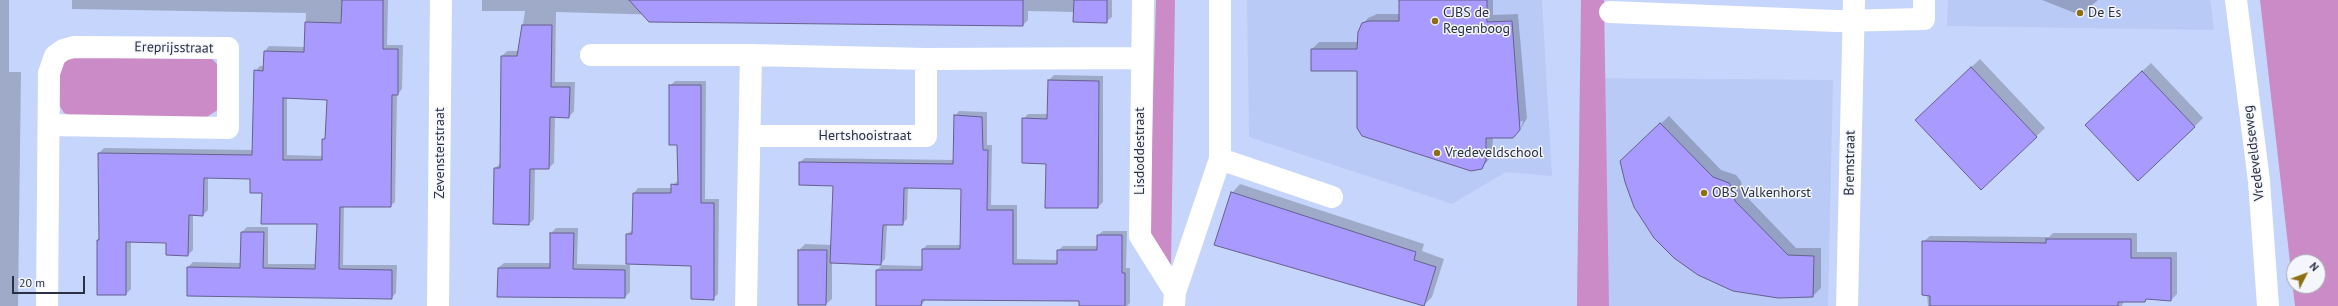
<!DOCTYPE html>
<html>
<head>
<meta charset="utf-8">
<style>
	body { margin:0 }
	#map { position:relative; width:2338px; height:306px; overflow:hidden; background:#c6d5fb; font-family:"PT Sans",sans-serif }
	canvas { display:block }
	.north { position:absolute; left:2286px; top:254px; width:40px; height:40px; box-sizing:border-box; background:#f4f6fb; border:1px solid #a3a7b2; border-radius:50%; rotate:48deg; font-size:11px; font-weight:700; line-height:16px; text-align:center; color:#2a3144 }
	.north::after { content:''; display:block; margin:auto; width:14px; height:18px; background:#8d6f11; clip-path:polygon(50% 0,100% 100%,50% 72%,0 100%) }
	.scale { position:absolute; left:12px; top:276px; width:73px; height:18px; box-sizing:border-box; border:2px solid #2a3144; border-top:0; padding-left:5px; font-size:12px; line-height:14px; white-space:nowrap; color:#2a3144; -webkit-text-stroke:3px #f4f6fb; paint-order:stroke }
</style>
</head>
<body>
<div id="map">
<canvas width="2338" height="306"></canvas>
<div class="north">N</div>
<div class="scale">20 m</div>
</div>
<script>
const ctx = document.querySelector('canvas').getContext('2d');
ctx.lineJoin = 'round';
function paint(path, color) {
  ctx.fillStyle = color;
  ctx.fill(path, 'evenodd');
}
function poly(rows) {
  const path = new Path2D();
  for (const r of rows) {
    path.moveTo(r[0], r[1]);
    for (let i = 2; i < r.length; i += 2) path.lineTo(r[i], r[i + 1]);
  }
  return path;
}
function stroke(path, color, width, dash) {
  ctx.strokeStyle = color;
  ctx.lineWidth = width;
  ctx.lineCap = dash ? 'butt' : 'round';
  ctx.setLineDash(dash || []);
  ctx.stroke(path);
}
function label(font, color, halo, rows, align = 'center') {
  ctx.font = font + ' "PT Sans",sans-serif';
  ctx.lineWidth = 3;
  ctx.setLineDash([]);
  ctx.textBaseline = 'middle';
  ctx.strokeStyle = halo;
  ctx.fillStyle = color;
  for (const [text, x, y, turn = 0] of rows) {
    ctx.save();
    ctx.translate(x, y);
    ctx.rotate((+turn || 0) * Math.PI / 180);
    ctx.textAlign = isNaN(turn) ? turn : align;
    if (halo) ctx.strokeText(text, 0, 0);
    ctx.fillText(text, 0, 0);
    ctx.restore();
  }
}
paint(poly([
	[1247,0,1542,0,1552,176,1506,172,1452,204,1249,137],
	[1948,0,2210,0,2214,30,1947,26],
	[1580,78,1833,80,1828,306,1577,306]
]), '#bacaf6');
paint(poly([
	[1156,0,1175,0,1171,268,1149,238],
	[1581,0,1604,0,1609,306,1577,306],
	[2260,0,2338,0,2338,306,2295,306],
	[2294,262,2318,262,2318,286,2294,286],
	[68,57,212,59,217,64,219,109,201,121,74,117,64,113,58,103,59,65]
]), '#cb8bc7');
paint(poly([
	[0,0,9,0,9,72,21,72,18,306,0,306],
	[72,0,388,0,387,45,403,45,402,89,397,95,395,202,390,206,344,206,343,265,397,265,396,293,391,298,188,267,193,262,241,263,242,232,247,227,268,227,268,264,316,264,318,223,263,192,251,178,208,178,208,210,203,215,193,214,193,250,188,255,167,242,131,241,131,289,126,294,98,241,100,238,99,153,104,148,254,150,255,71,260,66,264,66,265,51,269,46,305,47,306,13,72,9],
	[287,98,328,99,327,136,323,140,323,156,287,155],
	[482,0,1112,0,1112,17,1106,22,1074,12,1028,11,1028,20,1023,25,556,12,555,82,575,82,574,111,569,117,555,116,554,163,549,168,535,168,534,219,529,224,495,168,501,163,502,56,507,51,519,51,525,11,482,11],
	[1402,0,1493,0,1493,15,1518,14,1527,118,1520,130,1523,121,1521,121,1518,131,1493,137,1492,156,1481,168,1475,170,1363,136,1358,70,1312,70,1312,49,1319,42,1359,42,1361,26,1368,18,1377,14,1400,14],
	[2042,0,2098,0,2080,15],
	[1980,59,2045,128,1981,189,1925,111],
	[2151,63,2203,118,2194,127,2095,116],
	[1054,75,1103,76,1103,202,1098,207,1047,163,1023,119,1028,114,1048,114,1049,80],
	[675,81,706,81,705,199,719,199,718,294,713,298,692,265,627,234,633,230,634,193,638,188,672,188,672,185,679,180,678,144,670,86],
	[959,111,987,112,987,145,992,145,991,205,1017,205,1017,259,1058,260,1058,251,1063,246,1098,246,1098,235,1103,231,1127,231,1126,268,1130,268,1130,303,1127,306,1080,306,1080,300,926,299,921,306,877,305,877,270,882,265,923,266,923,249,927,245,961,245,962,188,908,187,907,219,902,224,887,224,885,259,881,264,832,262,832,299,826,304,799,304,799,250,805,244,832,245,834,185,800,162,805,158,954,160,955,116],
	[1669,116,1721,170,1736,175,1741,181,1743,193,1796,248,1821,248,1821,288,1813,296,1621,162],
	[1240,184,1424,244,1422,251,1444,259,1432,297,1423,306,1259,255,1232,193],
	[556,228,578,228,577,264,630,265,630,292,625,297,498,268,504,263,551,263,551,233],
	[2053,233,2137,233,2137,252,2177,252,2177,294,2171,300,2148,298,2145,301,2124,301,2122,306,1928,306,1923,242,1930,236,2049,237]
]), '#0003');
const building = poly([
	[342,0,383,0,383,49,398,49,398,95,392,95,391,207,340,207,339,269,392,270,392,299,187,296,187,267,240,268,241,232,264,232,263,268,315,269,317,224,261,224,262,193,250,193,250,179,204,178,203,216,189,215,188,256,166,255,166,243,126,242,126,295,97,295,97,240,99,240,98,153,252,155,254,70,263,71,264,51,304,52,305,22,341,23,342,0],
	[283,98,327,100,325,139,322,139,322,160,283,160,283,98],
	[629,0,1023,0,1023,26,649,22,629,0],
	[1074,0,1107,0,1107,23,1073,22,1074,0],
	[1399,0,1487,0,1487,22,1512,21,1520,130,1513,138,1486,138,1486,160,1482,169,1471,171,1362,136,1357,128,1357,71,1311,71,1311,49,1357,49,1358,32,1362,23,1369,21,1399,21,1399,0],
	[522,25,552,25,551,87,570,87,569,118,550,117,549,169,530,169,529,225,493,224,494,168,500,168,501,56,517,56,522,25],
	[1971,67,2037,137,1981,190,1915,120,1971,67],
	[2142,71,2195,127,2138,181,2085,125,2142,71],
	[1048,80,1099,81,1098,208,1045,208,1046,164,1022,163,1022,118,1047,119,1048,80],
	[669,85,701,85,701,203,714,203,714,300,691,299,691,266,626,264,626,234,632,234,633,193,671,193,671,184,678,185,677,145,669,145,669,85],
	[954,115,982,117,983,150,988,150,987,210,1013,210,1013,264,1057,264,1057,250,1097,250,1097,235,1122,235,1122,273,1125,273,1125,306,1079,306,1079,301,922,300,921,306,876,306,876,270,922,270,922,249,960,249,961,189,904,188,903,225,883,225,881,265,830,263,833,186,799,185,799,162,953,164,954,115],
	[1660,123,1713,177,1729,183,1733,189,1735,201,1788,255,1814,256,1813,297,1778,298,1733,291,1698,275,1674,258,1654,238,1634,207,1625,182,1620,161,1660,123],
	[1231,192,1416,252,1414,260,1436,267,1424,306,1214,245,1231,192],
	[550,233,574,233,573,269,625,270,625,298,497,297,498,268,550,268,550,233],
	[2046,239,2131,239,2131,258,2171,258,2171,301,2146,299,2145,302,2118,302,2118,306,1930,306,1930,296,1922,295,1922,241,2046,243,2046,239],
	[798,250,827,250,826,305,798,305,798,250]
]);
paint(building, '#a89afe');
stroke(building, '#65608d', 1);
stroke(poly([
	[1143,0,1140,236,1175,292],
	[2236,0,2259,181,2268,306],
	[1610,12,1837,21,1924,19,1924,0],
	[591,55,751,55,926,59,1141,58],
	[751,136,926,136,926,59],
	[1220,159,1332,197],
	[47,306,49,73,55,56,63,50,74,47,228,48,228,128,50,125],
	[438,306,441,0],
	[746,306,751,55],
	[1174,306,1175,292,1220,159,1220,0],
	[1847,306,1854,0]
]), '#fff', 22);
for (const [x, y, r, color] of [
	[2080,13,4,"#8d6f11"],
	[1435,21,4,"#8d6f11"],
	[1437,153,4,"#8d6f11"],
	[1704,193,4,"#8d6f11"]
]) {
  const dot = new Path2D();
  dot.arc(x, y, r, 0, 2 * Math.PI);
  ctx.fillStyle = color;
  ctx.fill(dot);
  stroke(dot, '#f4f6fb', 1.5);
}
label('14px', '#2a3144', '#f4f6fb', [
	["CJBS de",1443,13],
	["Regenboog",1443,29],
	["De Es",2088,13],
	["Vredeveldschool",1445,153],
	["OBS Valkenhorst",1712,193]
], 'left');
label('14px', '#2a3144', '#f4f6fb', [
	["Ereprijsstraat",174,48,1],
	["Hertshooistraat",865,136],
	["Lisdoddestraat",1140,151,-90],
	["Zevensterstraat",440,153,-90],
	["Vredeveldseweg",2254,153,-97],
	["Bremstraat",1850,163,-89]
]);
</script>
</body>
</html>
